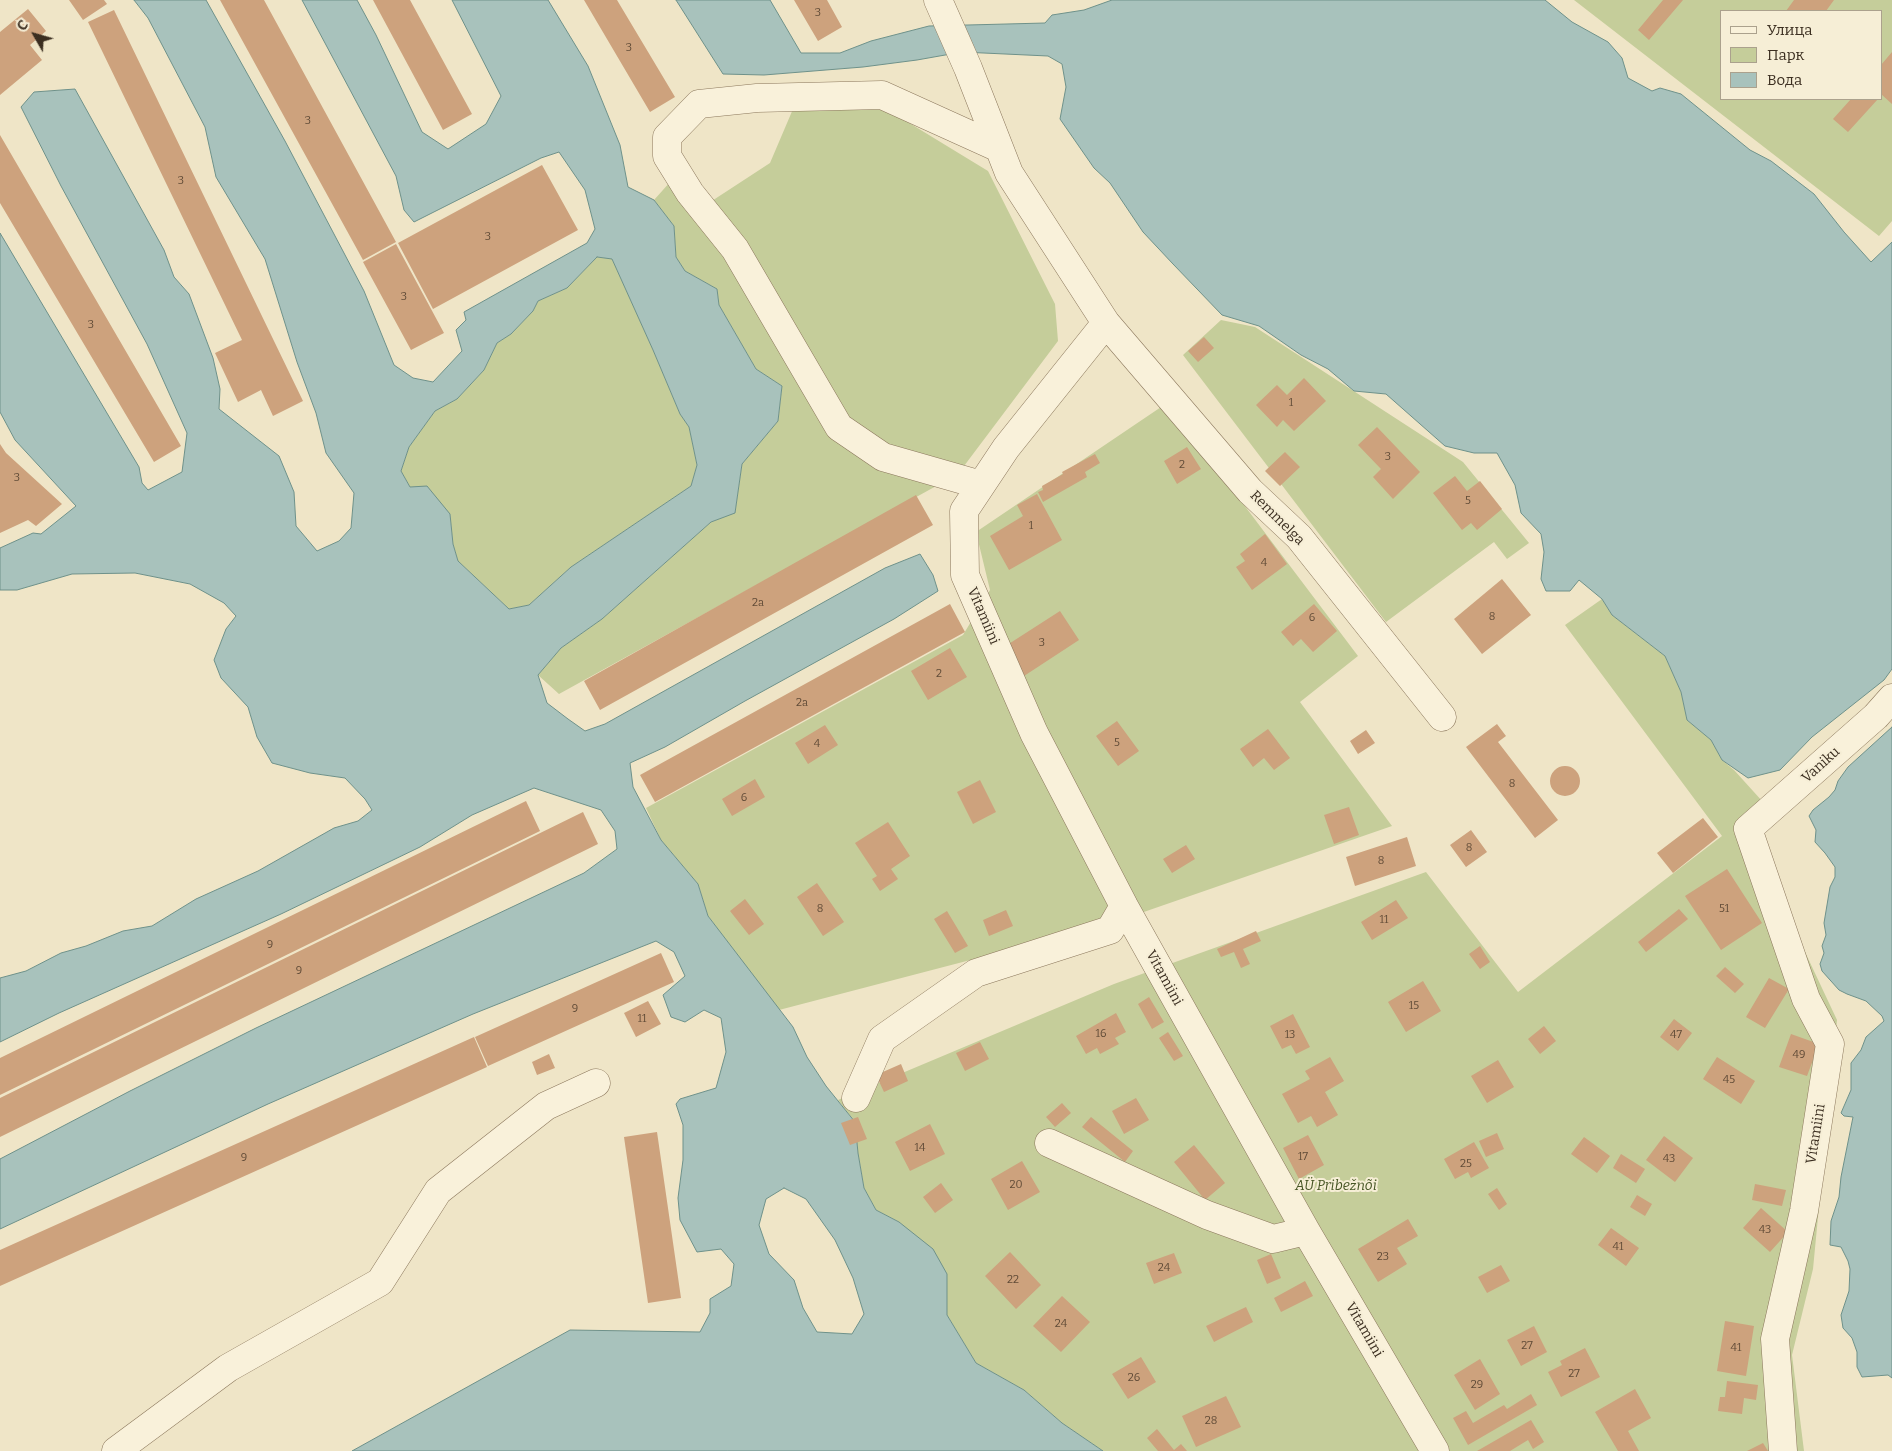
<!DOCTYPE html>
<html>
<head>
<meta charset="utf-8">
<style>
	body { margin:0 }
	#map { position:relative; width:1892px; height:1451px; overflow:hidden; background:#efe5c7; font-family:Bitter,serif }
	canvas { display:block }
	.legend { position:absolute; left:1720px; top:10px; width:162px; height:90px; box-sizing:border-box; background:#f6eed6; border:1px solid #aba18d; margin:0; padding:6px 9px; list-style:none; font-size:15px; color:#3b2e20 }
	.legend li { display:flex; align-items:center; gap:10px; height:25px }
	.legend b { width:25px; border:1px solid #aba18d }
	.north { position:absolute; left:10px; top:10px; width:50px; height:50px; -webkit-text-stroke:4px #f6eed6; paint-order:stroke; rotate:308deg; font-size:14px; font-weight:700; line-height:20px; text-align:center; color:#3b2e20 }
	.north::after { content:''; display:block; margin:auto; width:18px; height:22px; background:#3b2e20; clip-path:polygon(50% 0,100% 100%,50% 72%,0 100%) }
</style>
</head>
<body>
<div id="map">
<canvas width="1892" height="1451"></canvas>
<ul class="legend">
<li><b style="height:6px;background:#f9f1da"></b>Улица</li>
<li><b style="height:14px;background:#c5cd9a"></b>Парк</li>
<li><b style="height:14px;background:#a8c2bc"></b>Вода</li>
</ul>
<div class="north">С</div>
</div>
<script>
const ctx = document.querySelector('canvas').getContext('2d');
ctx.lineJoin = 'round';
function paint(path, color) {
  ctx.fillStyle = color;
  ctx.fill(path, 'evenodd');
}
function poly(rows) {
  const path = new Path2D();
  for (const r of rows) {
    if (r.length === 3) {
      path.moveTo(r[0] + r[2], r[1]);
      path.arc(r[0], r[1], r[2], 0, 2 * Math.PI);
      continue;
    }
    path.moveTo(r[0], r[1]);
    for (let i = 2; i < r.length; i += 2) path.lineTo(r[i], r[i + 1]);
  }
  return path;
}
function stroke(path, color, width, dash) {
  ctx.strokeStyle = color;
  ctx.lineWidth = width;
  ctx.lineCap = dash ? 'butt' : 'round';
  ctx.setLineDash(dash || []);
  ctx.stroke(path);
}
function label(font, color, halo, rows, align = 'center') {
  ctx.font = font + ' Bitter,serif';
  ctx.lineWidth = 4;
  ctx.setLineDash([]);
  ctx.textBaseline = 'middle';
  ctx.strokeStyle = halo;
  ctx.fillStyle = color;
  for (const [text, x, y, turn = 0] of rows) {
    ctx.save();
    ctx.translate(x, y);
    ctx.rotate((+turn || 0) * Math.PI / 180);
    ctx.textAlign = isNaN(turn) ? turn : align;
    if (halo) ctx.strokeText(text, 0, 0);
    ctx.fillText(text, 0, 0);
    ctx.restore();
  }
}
paint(poly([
	[1574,0,1892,0,1892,221,1879,236],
	[1721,11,1881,11,1881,99,1721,99],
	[860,93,988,171,1055,304,1058,341,958,474,559,694,538,675,561,648,602,619,711,522,735,512,742,464,778,421,782,386,756,369,719,305,717,289,685,271,676,257,674,226,654,200,671,181,698,210,770,163,796,102],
	[597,257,612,258,653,350,680,414,689,427,697,465,691,486,571,567,529,605,509,609,458,561,453,544,450,514,410,487,401,471,409,447,435,411,457,399,484,370,497,343,511,334,533,311,538,301,567,288],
	[1221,320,1255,327,1463,462,1529,543,1507,559,1494,542,1386,622,1183,355],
	[1167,403,1358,656,1300,702,1392,826,1112,923,779,1010,708,916,698,884,661,840,646,808,963,635,990,590,976,532],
	[1602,599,1612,615,1665,656,1681,692,1687,720,1711,740,1722,760,1734,770,1763,802,1743,820,1837,1020,1813,1269,1792,1355,1804,1451,1103,1451,1062,1423,1024,1390,976,1363,947,1315,947,1274,899,1222,876,1210,864,1188,858,1153,855,1122,838,1100,1114,984,1426,872,1518,992,1722,836,1565,625]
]), '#c5cd9a');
const water = poly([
	[134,0,206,0,285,141,364,291,394,365,413,378,433,382,462,351,456,330,466,320,464,312,587,243,595,229,585,190,559,152,541,158,414,222,404,210,396,176,302,0,357,0,376,35,422,132,448,149,486,124,501,96,452,0,548,0,588,66,620,145,628,187,654,200,674,226,676,257,685,271,717,289,719,305,756,369,782,386,778,421,742,464,735,513,711,522,602,619,561,648,538,675,547,703,568,719,585,731,605,724,885,568,920,554,933,575,938,591,894,619,745,701,665,747,630,763,633,787,661,840,698,884,708,916,793,1027,807,1057,826,1086,855,1122,858,1153,864,1188,876,1210,899,1222,933,1249,947,1274,947,1315,976,1363,1024,1390,1062,1423,1103,1451,352,1451,570,1330,700,1332,710,1313,710,1299,731,1286,734,1264,721,1249,697,1252,680,1220,678,1198,683,1160,683,1125,676,1104,680,1099,716,1088,726,1052,721,1018,704,1010,685,1022,671,1017,663,995,685,976,674,952,656,941,473,1014,268,1104,0,1229,0,1159,130,1091,256,1028,584,873,617,849,615,831,601,810,534,788,472,815,420,847,281,914,59,1013,0,1042,0,978,26,971,61,953,86,946,123,931,152,926,196,899,258,871,334,828,358,821,372,810,365,799,345,778,310,773,272,763,257,737,248,707,221,678,214,660,226,629,236,616,224,603,190,584,135,573,72,574,17,590,0,590,0,548,33,533,41,534,76,506,15,440,0,412,0,233,139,467,142,483,148,490,182,472,187,433,147,344,61,186,21,107,34,92,75,89,164,250,174,277,189,294,213,358,220,389,219,409,279,456,294,492,296,526,317,551,339,541,351,528,354,493,326,453,316,413,297,362,265,259,216,177,205,127,148,18,134,0],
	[597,257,612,259,653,350,680,414,689,427,697,465,691,486,571,567,529,605,509,609,458,561,453,544,450,514,427,486,410,487,401,471,409,447,435,411,457,399,484,370,497,343,511,334,533,311,538,301,567,288,597,257],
	[784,1188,806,1199,835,1240,853,1278,864,1314,852,1334,817,1332,803,1308,794,1280,769,1254,759,1225,766,1199,784,1188],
	[676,0,770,0,801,53,840,53,871,41,929,26,1045,23,1052,15,1084,10,1112,0,1545,0,1572,22,1608,42,1622,58,1628,78,1652,91,1660,88,1681,94,1750,150,1771,161,1814,194,1844,232,1871,262,1892,242,1892,669,1884,680,1812,737,1780,770,1748,778,1722,760,1711,740,1687,720,1681,692,1665,656,1612,615,1602,599,1579,580,1570,591,1546,591,1541,579,1544,552,1541,534,1521,513,1515,485,1497,453,1474,453,1445,446,1386,394,1354,391,1328,369,1301,355,1259,326,1222,315,1173,264,1143,232,1110,183,1094,168,1060,119,1066,87,1062,64,1048,56,962,52,917,60,863,67,764,75,723,74,676,0],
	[1892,727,1892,1378,1888,1375,1862,1377,1857,1367,1857,1352,1852,1338,1843,1328,1841,1315,1849,1291,1850,1269,1848,1261,1841,1247,1830,1245,1831,1221,1839,1197,1841,1177,1853,1117,1844,1116,1841,1113,1851,1090,1851,1063,1861,1050,1866,1037,1884,1021,1882,1016,1866,1001,1847,994,1839,990,1822,971,1820,964,1824,953,1822,946,1826,935,1824,923,1830,887,1835,877,1835,867,1825,853,1815,842,1816,830,1809,816,1813,810,1829,797,1835,790,1838,781,1848,767,1892,727]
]);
paint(water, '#a8c2bc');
stroke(water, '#6e918a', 1);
paint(poly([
	[69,0,104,0,107,4,83,20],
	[220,0,264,0,396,242,363,260],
	[373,0,410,0,472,114,443,130],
	[584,0,617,0,675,97,650,112],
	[794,0,827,0,842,27,818,41],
	[1663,0,1683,0,1649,40,1638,30],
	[1794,0,1834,0,1826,11,1786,11],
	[28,9,46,31,30,45,42,60,0,95,0,32],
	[114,10,303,401,273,416,261,390,238,402,215,353,242,340,88,22],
	[1892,52,1892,104,1881,94,1881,65],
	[1851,99,1878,99,1848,132,1833,119],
	[0,135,181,446,154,462,0,203],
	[542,165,578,230,433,309,398,243],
	[396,244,444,333,411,350,363,262],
	[1204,337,1214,348,1198,362,1188,351],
	[1304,378,1326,401,1294,431,1283,420,1277,427,1256,405,1277,385,1287,395],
	[1377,427,1420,472,1393,499,1373,477,1381,469,1358,445],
	[0,444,6,453,62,504,36,526,28,520,0,533],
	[1187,447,1201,469,1177,484,1164,461],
	[1285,452,1300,467,1280,486,1265,471],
	[1095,454,1100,463,1085,472,1087,477,1043,502,1038,492,1043,490,1042,486,1063,474,1062,472],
	[1455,476,1467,491,1480,481,1502,509,1477,530,1471,523,1462,530,1433,493],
	[1037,494,1062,540,1009,570,990,536,1023,516,1017,505],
	[916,495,933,525,600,710,584,681],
	[1265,534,1287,564,1252,590,1236,567,1245,561,1240,554],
	[1502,579,1531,615,1482,654,1454,619],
	[950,604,965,632,655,802,640,775],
	[1314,604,1337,631,1313,652,1301,639,1293,646,1281,632],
	[1060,611,1079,640,1024,676,1004,647],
	[950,648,967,677,928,700,911,671],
	[1117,721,1139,751,1118,766,1096,736],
	[1497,724,1506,736,1498,742,1558,820,1535,838,1466,747],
	[825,725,838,745,808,764,795,743],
	[1268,729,1290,758,1274,770,1264,758,1253,767,1240,749],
	[1366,730,1375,743,1358,754,1350,741],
	[1565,781,15],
	[755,779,765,797,732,816,722,799],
	[980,780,996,812,973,824,957,792],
	[526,801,540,831,0,1095,0,1058],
	[1349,807,1359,835,1334,844,1324,815],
	[583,812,598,844,0,1137,0,1098],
	[1703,818,1718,837,1673,873,1657,853],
	[888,822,910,856,891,869,898,879,880,891,872,879,877,876,855,843],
	[1471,830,1487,852,1466,867,1450,845],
	[1407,837,1416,866,1355,886,1346,857],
	[1186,845,1195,859,1172,873,1163,859],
	[1727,869,1762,923,1721,950,1685,896],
	[817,883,844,922,823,936,797,897],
	[745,899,764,924,749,935,730,911],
	[1396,900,1408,918,1372,940,1361,922],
	[1679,909,1688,919,1646,952,1638,942],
	[1006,910,1013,926,989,936,983,920],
	[947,911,968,946,955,953,934,919],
	[1256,931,1261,941,1243,949,1250,964,1241,968,1234,952,1221,957,1217,949],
	[1480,946,1490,962,1480,969,1469,954],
	[661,953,674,982,488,1066,475,1037],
	[1725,967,1744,984,1735,993,1716,976],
	[1769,978,1789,989,1765,1028,1746,1017],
	[1423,981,1441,1011,1406,1032,1388,1002],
	[1149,997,1164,1022,1152,1029,1138,1004],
	[648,1001,661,1024,636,1037,624,1013],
	[1116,1013,1126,1032,1115,1038,1119,1044,1100,1054,1097,1048,1086,1054,1076,1036],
	[1293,1014,1310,1047,1296,1054,1291,1045,1282,1049,1270,1026],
	[1674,1019,1692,1033,1678,1051,1660,1037],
	[1544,1026,1556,1041,1540,1054,1528,1039],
	[1168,1032,1183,1056,1174,1061,1159,1038],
	[1791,1034,1819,1044,1807,1076,1779,1067],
	[474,1037,487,1067,0,1286,0,1250],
	[980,1042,989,1059,965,1071,956,1053],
	[549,1054,555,1068,537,1075,532,1062],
	[1330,1057,1344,1081,1325,1092,1338,1115,1317,1127,1311,1116,1298,1123,1282,1094,1310,1079,1305,1071],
	[1717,1057,1755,1081,1741,1104,1703,1079],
	[1498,1060,1514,1087,1487,1103,1471,1076],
	[901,1064,908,1081,884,1092,876,1075],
	[1136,1098,1149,1120,1124,1134,1112,1111],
	[1062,1103,1071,1113,1055,1127,1046,1117],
	[858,1117,867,1139,850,1145,841,1123],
	[1091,1117,1133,1151,1125,1162,1082,1127],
	[930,1124,945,1154,910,1171,895,1142],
	[657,1132,681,1298,648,1303,624,1137],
	[1497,1133,1504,1149,1486,1157,1479,1141],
	[1308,1135,1324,1165,1299,1179,1283,1148],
	[1664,1136,1693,1158,1675,1182,1646,1160],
	[1584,1137,1610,1156,1597,1173,1571,1154],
	[1474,1142,1489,1168,1471,1178,1468,1172,1455,1179,1444,1159],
	[1194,1145,1225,1183,1205,1200,1174,1162],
	[1621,1154,1645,1169,1636,1183,1613,1168],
	[1022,1161,1040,1192,1008,1210,991,1179],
	[941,1183,953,1200,935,1213,923,1197],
	[1755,1184,1786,1190,1782,1206,1752,1200],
	[1497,1188,1507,1204,1499,1210,1488,1194],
	[1637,1195,1652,1204,1645,1216,1630,1207],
	[1761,1208,1788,1232,1770,1252,1743,1228],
	[1408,1219,1418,1236,1397,1248,1407,1264,1378,1282,1358,1249],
	[1611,1228,1639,1248,1626,1266,1598,1245],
	[1010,1252,1041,1285,1016,1309,985,1276],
	[1174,1253,1182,1273,1154,1284,1146,1263],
	[1271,1254,1281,1278,1267,1284,1257,1260],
	[1501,1265,1510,1281,1487,1293,1478,1277],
	[1305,1281,1313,1296,1281,1312,1274,1298],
	[1062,1296,1090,1322,1061,1352,1033,1326],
	[1246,1307,1253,1322,1214,1342,1206,1326],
	[1725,1321,1754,1326,1746,1376,1717,1371],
	[1534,1326,1547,1352,1521,1366,1507,1340],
	[1585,1348,1600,1377,1561,1397,1548,1372,1562,1365,1560,1361],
	[1141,1357,1156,1382,1128,1399,1112,1374],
	[1480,1359,1500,1394,1475,1410,1454,1375],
	[1727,1381,1758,1385,1756,1400,1744,1398,1742,1414,1718,1411,1720,1397,1725,1397],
	[1635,1389,1651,1418,1628,1431,1639,1451,1618,1451,1595,1412],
	[1531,1394,1537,1405,1468,1445,1453,1418,1466,1411,1473,1423,1504,1405,1507,1409],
	[1226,1396,1241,1427,1196,1447,1182,1416],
	[1531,1420,1544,1442,1533,1449,1528,1440,1510,1451,1477,1451],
	[1157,1429,1174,1450,1181,1444,1187,1451,1158,1451,1147,1438],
	[1763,1443,1768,1451,1747,1451]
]), '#cda27d');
const minor = poly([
	[938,0,968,68,1009,173,1106,323,1250,491,1299,537,1442,717],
	[1106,323,1006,448,964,511,965,575,1034,733,1124,906,1306,1231,1435,1451],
	[981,485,883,457,839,427,735,249,690,193,667,156,667,137,699,104,757,98,882,95,999,148],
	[856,1098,882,1039,976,973,1110,930,1124,906],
	[1049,1143,1207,1215,1273,1239,1306,1231],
	[116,1451,228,1368,380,1282,438,1191,546,1106,596,1083],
	[1783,1451,1775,1339,1804,1211,1830,1044,1806,999,1748,829,1876,716,1892,698]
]);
stroke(minor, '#8b775c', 29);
stroke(minor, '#f9f1da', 28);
label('11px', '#604b37', null, [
	["3",818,13],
	["3",629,48],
	["3",308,121],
	["3",181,181],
	["3",488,237],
	["3",404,297],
	["3",91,325],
	["1",1291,403],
	["3",1388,457],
	["2",1182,465],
	["3",17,478],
	["5",1468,501],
	["1",1031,526],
	["4",1264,563],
	["2a",758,603],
	["8",1492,617],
	["6",1312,618],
	["3",1042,643],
	["2",939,674],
	["2a",802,703],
	["5",1117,743],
	["4",817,744],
	["8",1512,784],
	["6",744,798],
	["8",1469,848],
	["8",1381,861],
	["8",820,909],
	["51",1724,909],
	["11",1384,920],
	["9",270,945],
	["9",299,971],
	["15",1414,1006],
	["9",575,1009],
	["11",642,1019],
	["16",1101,1034],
	["13",1290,1035],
	["47",1676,1035],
	["49",1799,1055],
	["45",1729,1080],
	["14",920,1148],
	["17",1303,1157],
	["9",244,1158],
	["43",1669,1159],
	["25",1466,1164],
	["20",1016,1185],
	["43",1765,1230],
	["41",1618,1247],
	["23",1383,1257],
	["24",1164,1268],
	["22",1013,1280],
	["24",1061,1324],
	["27",1527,1346],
	["41",1736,1348],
	["27",1574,1374],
	["26",1134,1378],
	["29",1477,1385],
	["28",1211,1421]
]);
label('14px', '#3b2e20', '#f6eed6', [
	["Remmelga",1277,518,45],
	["Vitamiini",983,616,67],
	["Vaniku",1821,765,-42],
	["Vitamiini",1164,978,61],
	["Vitamiini",1816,1134,-81],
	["Vitamiini",1364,1330,60]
]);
label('italic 14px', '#485726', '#f6eed6', [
	["AÜ Pribežnõi",1336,1186]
]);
</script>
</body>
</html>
